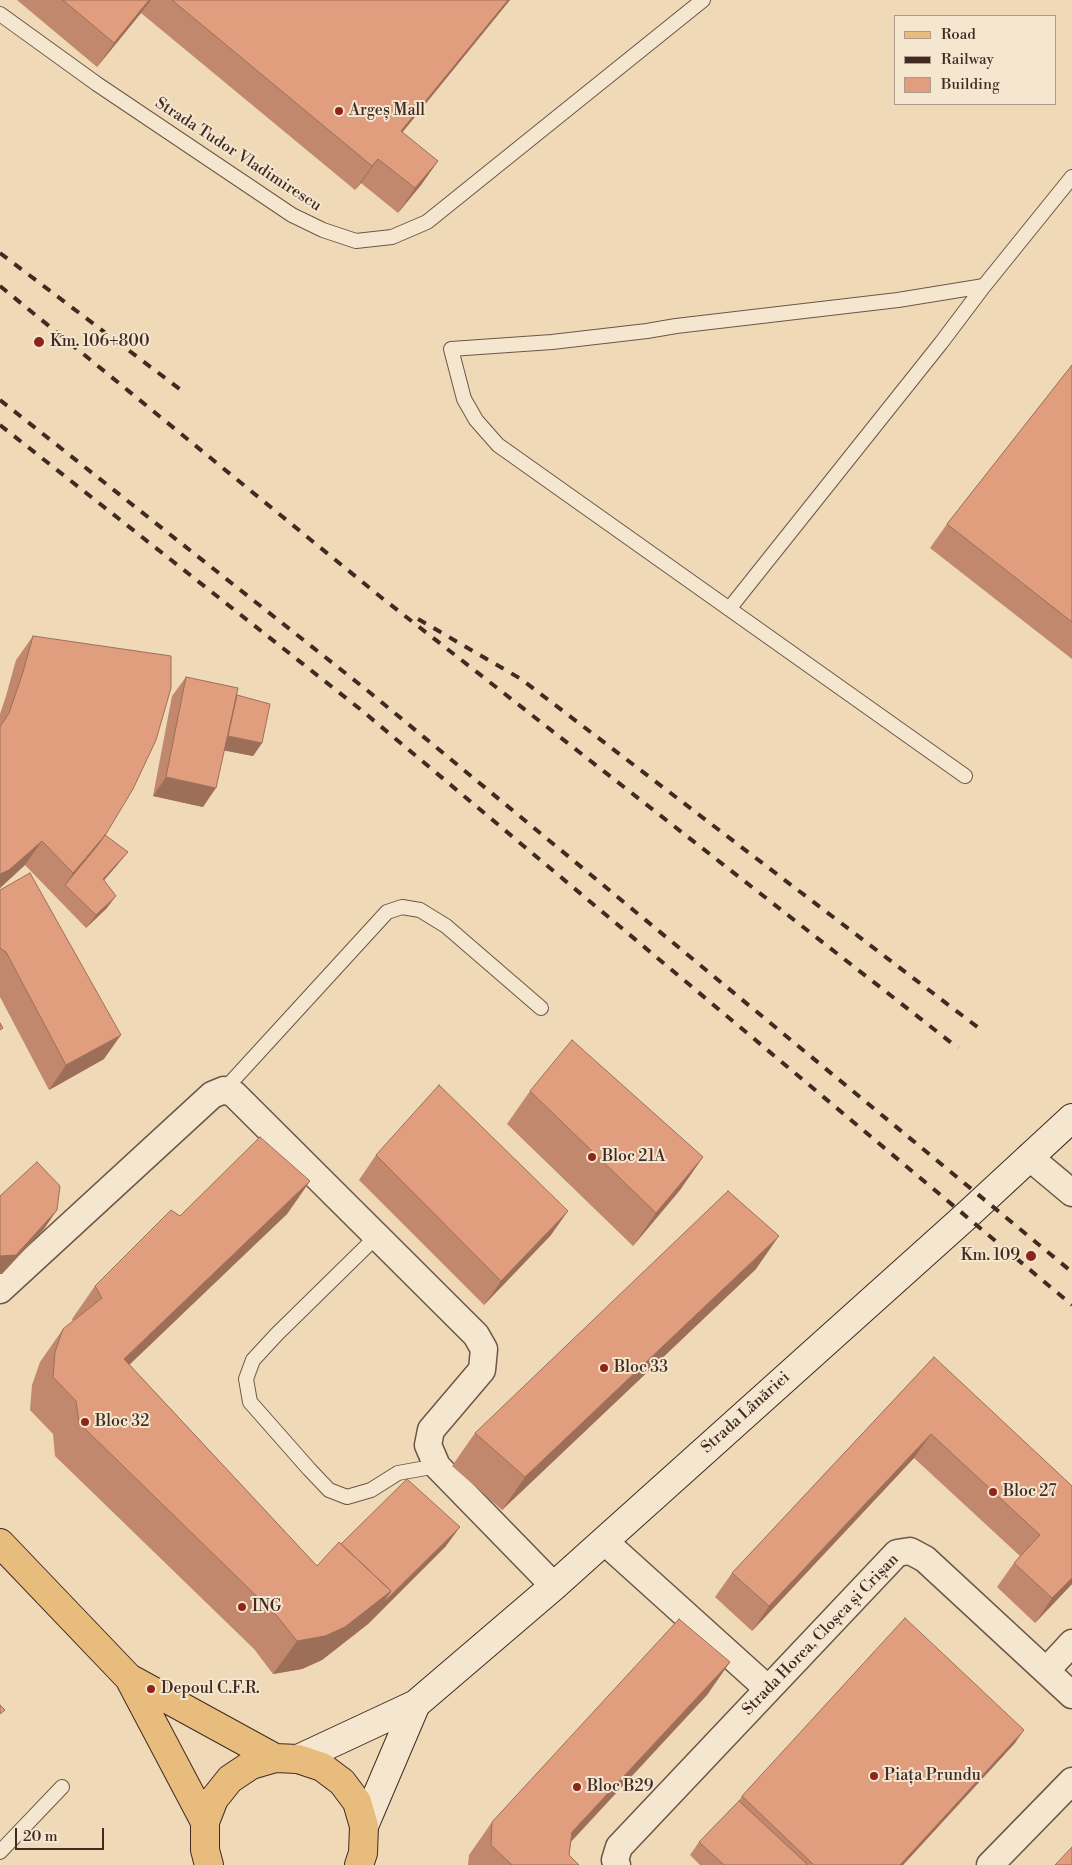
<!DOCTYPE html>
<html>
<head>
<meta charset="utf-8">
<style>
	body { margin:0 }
	#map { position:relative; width:1072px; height:1865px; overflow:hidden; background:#efd9b7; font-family:"Libre Bodoni",serif }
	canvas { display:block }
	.legend { position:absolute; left:894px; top:15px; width:162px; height:90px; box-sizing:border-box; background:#f5e6d0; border:1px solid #ad9b8a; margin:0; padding:6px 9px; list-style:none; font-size:15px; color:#422a22 }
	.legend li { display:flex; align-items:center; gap:10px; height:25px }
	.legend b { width:25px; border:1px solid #ad9b8a }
	.scale { position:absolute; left:15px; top:1828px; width:89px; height:22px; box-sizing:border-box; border:2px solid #422a22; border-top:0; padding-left:6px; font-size:15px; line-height:18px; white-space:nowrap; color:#422a22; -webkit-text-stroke:4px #f5e6d0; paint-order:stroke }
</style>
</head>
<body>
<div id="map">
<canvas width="1072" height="1865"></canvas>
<ul class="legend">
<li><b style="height:6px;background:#e8bc7c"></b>Road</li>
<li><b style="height:6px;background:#422a22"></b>Railway</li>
<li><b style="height:14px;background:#e09e7f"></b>Building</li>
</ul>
<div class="scale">20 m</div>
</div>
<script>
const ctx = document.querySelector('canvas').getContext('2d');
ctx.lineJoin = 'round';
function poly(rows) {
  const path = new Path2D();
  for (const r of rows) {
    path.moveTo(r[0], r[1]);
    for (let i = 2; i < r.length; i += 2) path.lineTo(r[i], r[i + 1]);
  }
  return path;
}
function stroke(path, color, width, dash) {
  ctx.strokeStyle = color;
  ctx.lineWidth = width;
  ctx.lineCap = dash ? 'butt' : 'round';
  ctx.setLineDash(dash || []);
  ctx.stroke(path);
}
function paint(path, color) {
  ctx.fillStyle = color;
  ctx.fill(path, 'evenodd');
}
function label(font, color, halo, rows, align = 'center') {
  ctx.font = font + ' "Libre Bodoni",serif';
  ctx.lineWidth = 4;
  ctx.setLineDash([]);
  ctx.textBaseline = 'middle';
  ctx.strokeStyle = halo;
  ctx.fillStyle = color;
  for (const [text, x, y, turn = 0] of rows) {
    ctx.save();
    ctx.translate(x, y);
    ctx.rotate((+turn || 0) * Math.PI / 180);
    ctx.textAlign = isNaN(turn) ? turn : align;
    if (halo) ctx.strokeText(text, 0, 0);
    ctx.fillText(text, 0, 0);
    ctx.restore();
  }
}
const lane = poly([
	[0,14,97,84,292,215,323,230,356,241,392,237,427,222,703,0],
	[729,609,941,343,984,286,1072,177],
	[965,776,498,445,476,420,464,399,451,349,552,342,647,331,676,326,898,300,984,286],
	[224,1090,387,912,402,907,420,910,446,926,541,1008],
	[377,1236,277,1334,253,1360,246,1379,250,1402,309,1469,329,1490,347,1497,371,1490,398,1473,437,1466],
	[0,1852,62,1787]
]);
const street = poly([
	[1029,1157,1072,1193],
	[0,1290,212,1095,224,1090,234,1094,476,1335,484,1349,482,1370,431,1430,428,1445,437,1466,554,1586],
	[604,1541,768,1689],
	[1046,1671,1072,1643],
	[617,1865,615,1860,619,1847,897,1553,910,1551,925,1559,1072,1695],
	[990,1865,1072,1781]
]);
const secondary = poly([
	[298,1759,416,1704,554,1586,965,1217,1072,1118],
	[364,1826,416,1704]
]);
const primary = poly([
	[0,1543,129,1678,205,1822],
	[129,1678,275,1758],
	[209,1865,205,1850,205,1822,214,1799,230,1779,251,1765,275,1758,298,1759,322,1767,342,1782,357,1802,364,1826,363,1853,359,1865]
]);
stroke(lane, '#6d5647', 16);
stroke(street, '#6d5647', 29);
stroke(secondary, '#422a22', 30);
stroke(primary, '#422a22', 30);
stroke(lane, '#f5e6d0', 14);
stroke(street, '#f5e6d0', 26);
stroke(secondary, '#f5e6d0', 28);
stroke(primary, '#e8bc7c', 28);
stroke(poly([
	[0,253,181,390],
	[0,286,382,598,958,1048],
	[0,400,368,691,1072,1272],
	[0,425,360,709,1072,1305],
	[418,619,521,679,980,1029]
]), '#422a22', 4, [9, 9]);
paint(poly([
	[17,0,510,0,402,132,438,161,421,185,398,213,361,183,355,190,141,13,97,67],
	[1072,365,1072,659,930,548,947,524],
	[33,636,105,835,128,852,118,864,104,880,107,908,86,928,25,865,0,888,0,714,6,696,16,660],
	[186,677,237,695,262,743,253,756,224,750,203,807,153,796,172,696],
	[0,890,104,1059,49,1090,0,997],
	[530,1091,703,1157,680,1190,633,1246,507,1124],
	[376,1155,551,1235,484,1305,359,1180],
	[310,1181,287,1214,129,1364,317,1566,341,1544,446,1546,368,1624,322,1660,302,1669,273,1674,254,1649,55,1456,53,1434,30,1410,32,1385,40,1362,63,1329,73,1321,72,1319,95,1286,180,1216],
	[756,1269,502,1510,452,1466,475,1433],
	[934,1357,1072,1584,1035,1623,997,1587,1014,1563,1020,1556,914,1458,752,1631,715,1597,732,1573],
	[730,1662,707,1695,571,1842,569,1855,579,1865,468,1865,469,1855,492,1822],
	[1015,1743,903,1865,700,1865,690,1855,699,1842,738,1802,742,1796]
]), '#c1886d');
paint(poly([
	[149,0,151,0,141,13,97,67,114,43],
	[508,0,510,0,384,155,401,131],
	[378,159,361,183,355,190,372,166],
	[438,161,421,185,398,213,415,188],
	[225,736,262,743,253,756,216,749],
	[166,777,216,788,203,807,153,796],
	[106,834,89,858,65,885,73,873],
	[42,841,25,865,0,888,0,874],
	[128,852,118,864,94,892,103,879],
	[116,896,107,908,86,928,96,915],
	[121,1035,104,1059,49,1090,66,1065],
	[703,1157,680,1190,633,1246,656,1213],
	[310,1181,287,1214,101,1392,124,1359],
	[57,1210,44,1229,2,1274,0,1274,0,1256],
	[568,1211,551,1235,484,1305,501,1281],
	[779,1236,756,1269,502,1510,525,1477],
	[931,1434,914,1458,752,1631,769,1606],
	[460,1527,446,1546,368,1624,322,1660,302,1669,273,1674,297,1641],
	[1072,1578,1072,1584,1035,1623,1052,1598],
	[730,1662,707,1695,549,1865,572,1832],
	[1024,1730,1015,1743,903,1865,900,1865]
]), '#9d6f59');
const building = poly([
	[63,0,149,0,114,43,63,0],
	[172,0,508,0,401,131,438,161,415,188,378,159,372,166,172,0],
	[1072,365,1072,622,947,524,1072,365],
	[33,636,171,656,171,688,156,740,133,789,106,834,73,873,42,841,9,870,0,874,0,727,9,713,23,672,33,636],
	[186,677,238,688,216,788,166,777,186,677],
	[237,695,270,704,262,743,228,736,237,695],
	[105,835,128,852,103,879,116,896,96,915,65,885,98,845,105,835],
	[30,873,121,1035,66,1065,6,952,0,948,0,890,30,873],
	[0,1023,3,1028,0,1030,0,1023],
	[572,1040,703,1157,656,1213,530,1091,572,1040],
	[439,1085,568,1211,501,1281,376,1155,439,1085],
	[260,1137,310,1181,124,1359,317,1566,339,1542,391,1591,345,1627,325,1636,297,1641,277,1616,79,1423,76,1401,53,1377,55,1352,63,1329,102,1298,95,1286,171,1210,180,1216,260,1137],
	[37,1162,60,1186,57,1210,16,1255,0,1256,0,1196,37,1162],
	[728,1191,779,1236,525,1477,475,1433,728,1191],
	[934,1357,1072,1486,1072,1578,1052,1598,1014,1563,1040,1535,931,1434,769,1606,732,1573,934,1357],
	[407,1479,460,1527,381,1605,391,1591,341,1544,407,1479],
	[905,1618,1024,1730,900,1865,814,1865,742,1796,905,1618],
	[679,1619,730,1662,572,1832,569,1855,579,1865,512,1865,491,1845,492,1822,679,1619],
	[0,1705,5,1710,0,1714,0,1705],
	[739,1801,808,1865,724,1865,699,1842,739,1801],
	[1072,1847,1072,1865,1055,1865,1072,1847]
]);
paint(building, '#e09e7f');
stroke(building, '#9d6f59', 1);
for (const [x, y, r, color] of [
	[339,111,5,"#8f2418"],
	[39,342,6,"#8f2418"],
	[592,1157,5,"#8f2418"],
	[1031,1256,6,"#8f2418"],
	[604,1368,5,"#8f2418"],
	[85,1422,5,"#8f2418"],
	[993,1492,5,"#8f2418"],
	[242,1607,5,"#8f2418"],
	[151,1689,5,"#8f2418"],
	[874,1776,5,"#8f2418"],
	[577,1787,5,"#8f2418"]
]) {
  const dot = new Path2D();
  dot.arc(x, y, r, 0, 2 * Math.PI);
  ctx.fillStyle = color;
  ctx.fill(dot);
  stroke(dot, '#f5e6d0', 2);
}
label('16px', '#422a22', '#f5e6d0', [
	["Argeș Mall",349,111],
	["Km. 106+800",50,342],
	["Bloc 21A",602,1157],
	["Km. 109",1020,1256,"right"],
	["Bloc 33",614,1368],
	["Bloc 32",95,1422],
	["Bloc 27",1003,1492],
	["ING",252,1607],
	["Depoul C.F.R.",161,1689],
	["Piața Prundu",884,1776],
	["Bloc B29",587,1787]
], 'left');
label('16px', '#422a22', '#f5e6d0', [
	["Strada Tudor Vladimirescu",238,155,33],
	["Strada Lânăriei",746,1413,-42],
	["Strada Horea, Cloșca și Crișan",821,1635,-46]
]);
</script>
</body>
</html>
